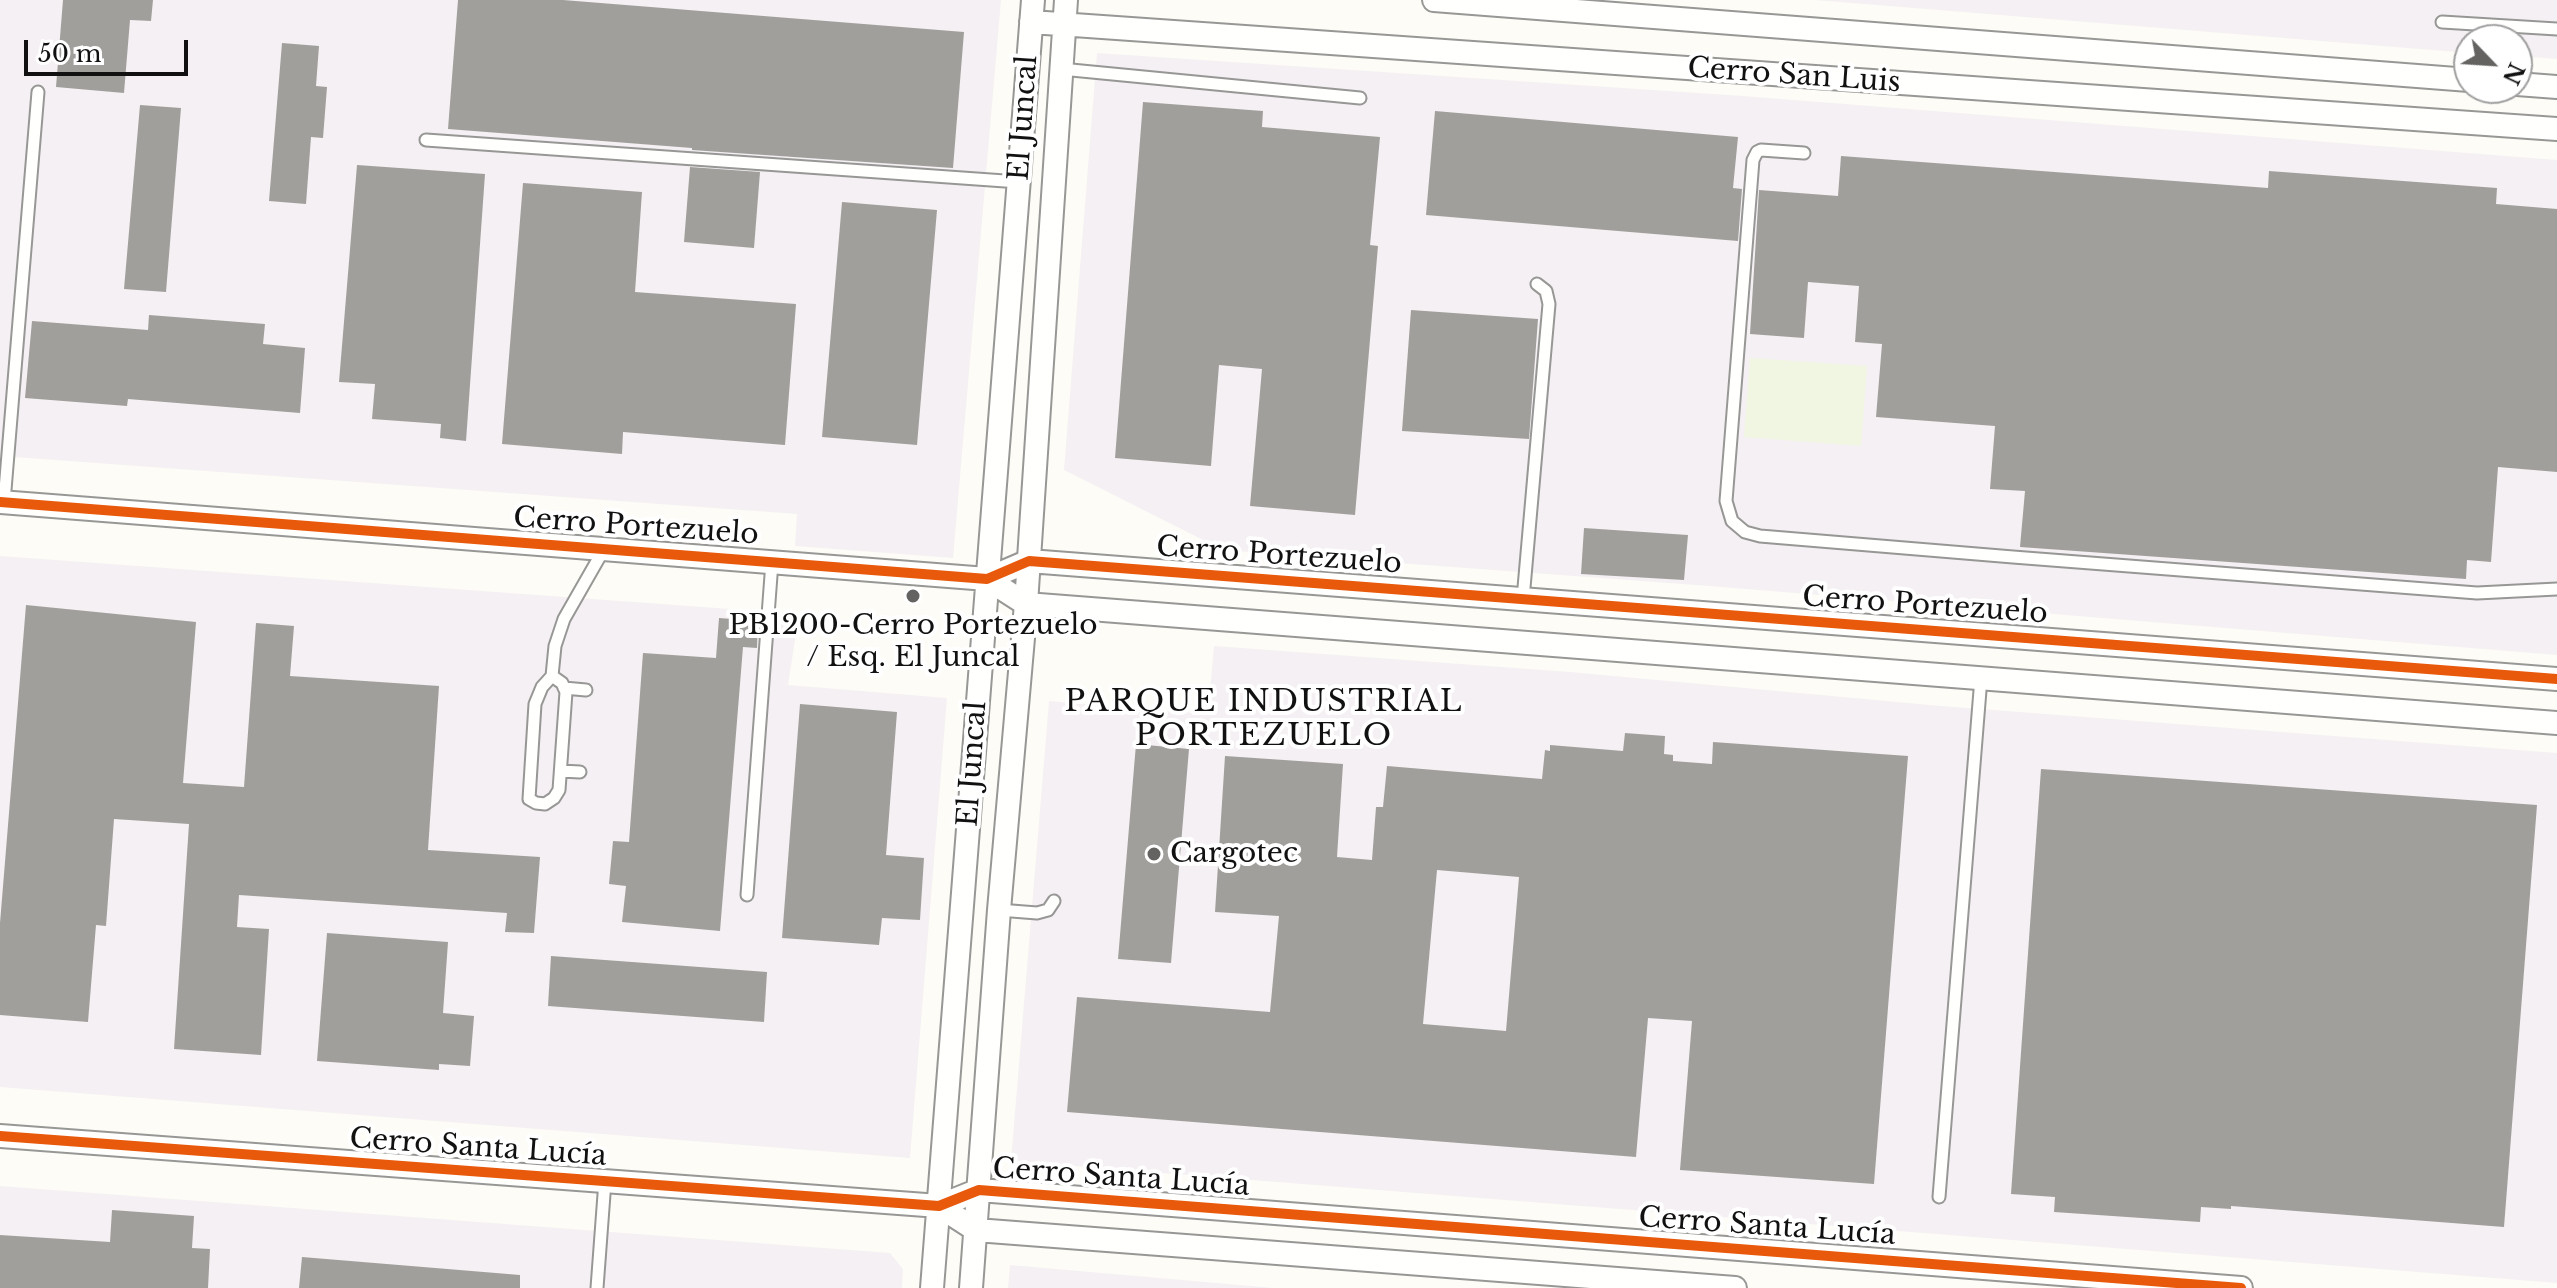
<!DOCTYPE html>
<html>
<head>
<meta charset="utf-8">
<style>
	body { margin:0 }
	#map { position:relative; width:2557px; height:1288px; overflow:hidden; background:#fdfcf7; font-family:"Libre Baskerville",serif }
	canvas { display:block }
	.north { position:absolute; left:2453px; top:24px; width:80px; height:80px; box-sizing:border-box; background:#fff; border:2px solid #a0a0a0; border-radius:50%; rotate:115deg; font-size:22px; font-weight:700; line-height:32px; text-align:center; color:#111 }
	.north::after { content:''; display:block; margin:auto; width:28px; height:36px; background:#646362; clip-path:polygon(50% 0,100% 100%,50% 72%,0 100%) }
	.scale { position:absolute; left:24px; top:40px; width:164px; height:36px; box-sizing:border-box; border:4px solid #111; border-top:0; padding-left:10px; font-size:24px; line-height:28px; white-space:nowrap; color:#111; -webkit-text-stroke:6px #fff; paint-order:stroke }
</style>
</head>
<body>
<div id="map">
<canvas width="2557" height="1288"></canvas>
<div class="north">N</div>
<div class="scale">50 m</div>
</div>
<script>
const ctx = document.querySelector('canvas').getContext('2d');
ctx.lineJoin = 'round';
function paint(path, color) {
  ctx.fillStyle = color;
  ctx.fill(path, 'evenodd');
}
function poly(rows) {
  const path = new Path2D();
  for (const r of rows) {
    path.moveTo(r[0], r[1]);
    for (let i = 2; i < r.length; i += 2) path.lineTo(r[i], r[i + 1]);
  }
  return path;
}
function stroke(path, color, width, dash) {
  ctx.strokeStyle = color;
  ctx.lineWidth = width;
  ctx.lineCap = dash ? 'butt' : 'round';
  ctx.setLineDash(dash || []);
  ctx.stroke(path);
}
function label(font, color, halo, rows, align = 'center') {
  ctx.font = font + ' "Libre Baskerville",serif';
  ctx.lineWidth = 8;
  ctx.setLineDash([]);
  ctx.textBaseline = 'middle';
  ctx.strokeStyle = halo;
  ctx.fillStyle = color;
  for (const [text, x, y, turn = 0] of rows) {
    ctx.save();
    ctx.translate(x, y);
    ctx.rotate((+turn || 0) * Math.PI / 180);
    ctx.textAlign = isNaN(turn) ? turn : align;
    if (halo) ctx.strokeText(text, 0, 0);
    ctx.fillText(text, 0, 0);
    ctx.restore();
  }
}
paint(poly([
	[0,0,1001,0,953,558,795,546,797,514,0,456],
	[1815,0,2557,0,2557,59,2517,56,2517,40,2469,40,2469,53],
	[1097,53,1743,96,2557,160,2557,655,1709,586,1223,550,1064,470],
	[0,556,799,614,788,685,947,698,910,1158,0,1087],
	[1214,646,1570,672,1941,706,2557,753,2557,1283,1011,1161,1049,701,1208,714],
	[0,1186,890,1253,903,1269,902,1288,0,1288],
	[1010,1265,1274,1288,1008,1288]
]), '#f5f0f3');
paint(poly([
	[1750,358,1867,366,1861,446,1744,437]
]), '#f0f6e1');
paint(poly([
	[63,0,153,0,151,21,130,20,124,93,56,87],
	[458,0,563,0,964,32,953,168,692,150,692,148,448,129],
	[282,43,319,46,316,86,327,87,323,138,311,137,306,204,269,201],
	[1143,102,1263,111,1262,127,1380,137,1370,245,1378,246,1355,515,1250,506,1262,369,1219,365,1211,466,1115,458],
	[140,105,181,108,166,292,124,289],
	[1435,111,1738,137,1733,188,1742,189,1738,241,1426,215],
	[1841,156,2268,188,2269,171,2497,188,2496,204,2557,209,2557,472,2498,467,2491,562,2467,560,2466,579,2020,547,2025,491,1990,489,1995,426,1876,417,1882,344,1855,342,1859,286,1808,282,1804,338,1750,334,1759,190,1838,196],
	[357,165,485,174,466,441,440,438,441,424,372,419,375,384,339,382],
	[690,167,760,172,754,248,684,242],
	[523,183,642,192,635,292,796,304,785,445,623,432,622,454,502,444],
	[842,202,937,210,917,445,822,437],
	[1411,310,1538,319,1529,439,1402,431],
	[149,315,265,324,263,344,305,348,300,413,128,399,127,406,25,398,32,321,148,330],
	[1584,528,1688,535,1684,580,1581,574],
	[26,605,196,622,183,783,244,787,256,623,294,626,290,676,439,686,428,850,540,857,534,933,505,932,507,913,239,895,237,927,269,929,261,1055,174,1049,189,824,114,819,106,926,96,925,88,1022,0,1015,0,923],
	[719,618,758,621,757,648,743,647,720,931,622,922,626,886,609,884,613,841,629,842,643,653,716,658],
	[800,704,897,712,886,855,924,858,920,920,882,918,879,945,782,938],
	[1625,733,1665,736,1664,754,1673,755,1673,761,1712,764,1713,742,1908,756,1874,1184,1680,1170,1692,1021,1648,1018,1636,1157,1067,1112,1077,997,1270,1012,1279,916,1215,912,1225,756,1343,764,1337,857,1372,860,1376,807,1383,807,1387,766,1542,779,1545,750,1550,751,1550,745,1623,751],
	[1437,870,1519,877,1506,1031,1423,1024],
	[1136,744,1189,749,1171,963,1118,959],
	[2041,769,2537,805,2504,1227,2231,1206,2231,1209,2201,1207,2200,1222,2054,1212,2055,1197,2011,1194],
	[327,933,448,942,443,1013,474,1016,470,1066,439,1064,439,1070,317,1061],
	[551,956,767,972,764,1022,548,1006],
	[112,1210,194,1216,192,1248,210,1249,208,1288,0,1288,0,1235,110,1242],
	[302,1257,520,1275,520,1288,299,1288]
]), '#a19f9c');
const lane = poly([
	[2442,22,2557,29],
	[1061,69,1360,98],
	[426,140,1019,182],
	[1804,153,1761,150,1757,152,1753,160,1726,501,1732,521,1745,532,1760,536,2013,557,2477,593,2557,589],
	[4,502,38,92],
	[1523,599,1549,304,1546,291,1537,284],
	[552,676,562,683,566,692,559,790,554,798,545,804,536,803,529,799,535,704,542,687,552,676,555,646,564,619,604,549],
	[564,688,586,690],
	[561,771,580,772],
	[747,895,772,562],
	[999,910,1037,913,1048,910,1054,901],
	[1939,1197,1981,678],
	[597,1288,605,1181]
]);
const street = poly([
	[1434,0,2469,80],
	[1031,22,2557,129],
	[2517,84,2557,87],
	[0,502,987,579,1029,561,2557,679],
	[987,579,1026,604,2557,723],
	[0,1136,939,1206,979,1190,2241,1288],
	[939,1206,976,1230,1735,1288],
	[932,1288,1033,0],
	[971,1288,999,910,1026,604,1066,0]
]);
stroke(lane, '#979795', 15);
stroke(street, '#979795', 26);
stroke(lane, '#fffffe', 11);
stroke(street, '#fffffe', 22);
stroke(poly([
	[0,502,987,579,1029,561,2557,679],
	[0,1136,939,1206,979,1190,2241,1288]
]), '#e8590c', 10);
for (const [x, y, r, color] of [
	[913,596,8,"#646362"],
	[1154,854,8,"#646362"]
]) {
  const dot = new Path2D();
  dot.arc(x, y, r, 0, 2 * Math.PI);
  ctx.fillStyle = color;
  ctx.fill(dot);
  stroke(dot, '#fff', 3);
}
label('28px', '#111', '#fff', [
	["Cerro San Luis",1794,76,4],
	["El Juncal",1024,118,-86],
	["Cerro Portezuelo",636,527,4],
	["Cerro Portezuelo",1279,556,4],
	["Cerro Portezuelo",1925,606,4],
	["El Juncal",973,764,-86],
	["Cerro Santa Lucía",478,1148,4],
	["Cerro Santa Lucía",1121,1178,4],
	["Cerro Santa Lucía",1767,1227,4]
]);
label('28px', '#111', '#fff', [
	["PB1200-Cerro Portezuelo",913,626],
	["/ Esq. El Juncal",913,658],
	["Cargotec",1170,854,"left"]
]);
ctx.letterSpacing = '2px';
label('30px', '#111', '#fff', [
	["PARQUE INDUSTRIAL",1264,703],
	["PORTEZUELO",1264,737]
]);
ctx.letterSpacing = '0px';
</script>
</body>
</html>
